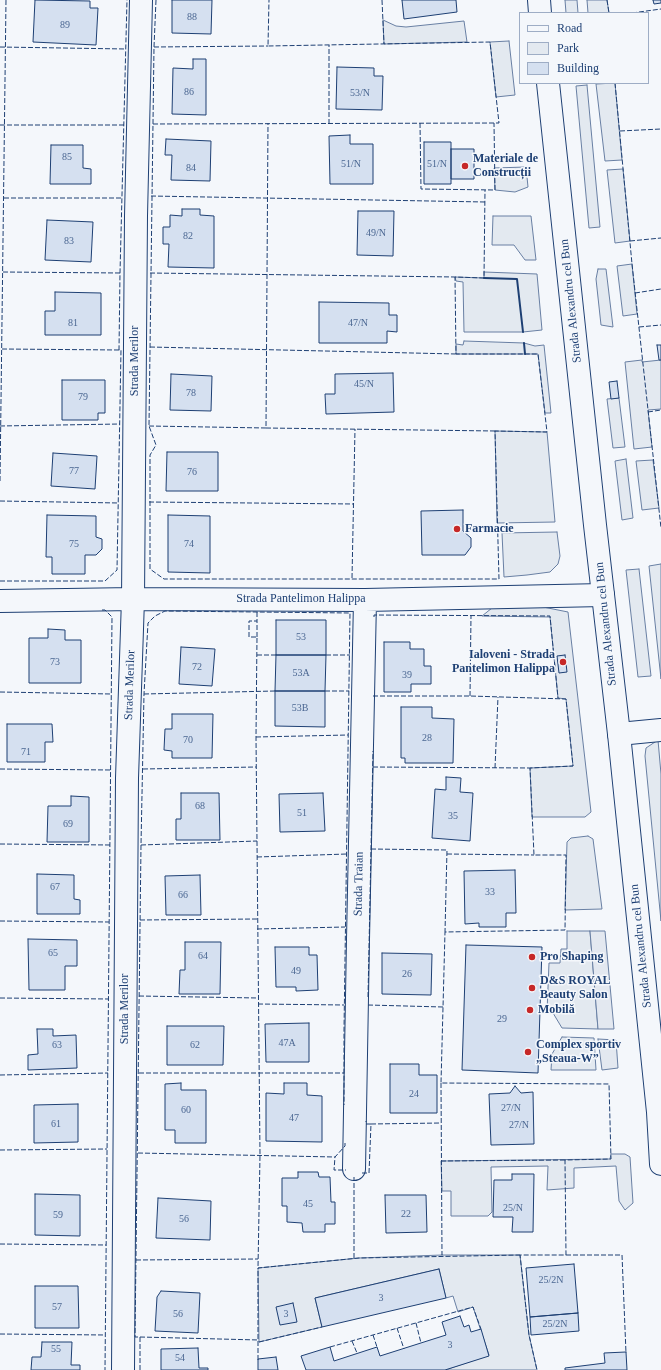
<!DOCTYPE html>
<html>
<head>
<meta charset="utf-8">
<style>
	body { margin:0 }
	#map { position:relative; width:661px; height:1370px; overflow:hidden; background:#f4f7fb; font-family:Georgia,serif }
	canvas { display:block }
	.legend { position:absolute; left:519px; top:12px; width:130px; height:72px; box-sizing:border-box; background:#f4f7fb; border:1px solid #9eadc5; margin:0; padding:5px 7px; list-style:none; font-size:12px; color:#1d3f73 }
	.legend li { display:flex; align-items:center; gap:8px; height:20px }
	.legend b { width:20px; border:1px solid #9eadc5 }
</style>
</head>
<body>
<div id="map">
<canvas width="661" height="1370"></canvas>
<ul class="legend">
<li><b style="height:5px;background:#f4f7fb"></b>Road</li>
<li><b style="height:11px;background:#e3e9f0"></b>Park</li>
<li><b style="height:11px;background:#d5e0f0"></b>Building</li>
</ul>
</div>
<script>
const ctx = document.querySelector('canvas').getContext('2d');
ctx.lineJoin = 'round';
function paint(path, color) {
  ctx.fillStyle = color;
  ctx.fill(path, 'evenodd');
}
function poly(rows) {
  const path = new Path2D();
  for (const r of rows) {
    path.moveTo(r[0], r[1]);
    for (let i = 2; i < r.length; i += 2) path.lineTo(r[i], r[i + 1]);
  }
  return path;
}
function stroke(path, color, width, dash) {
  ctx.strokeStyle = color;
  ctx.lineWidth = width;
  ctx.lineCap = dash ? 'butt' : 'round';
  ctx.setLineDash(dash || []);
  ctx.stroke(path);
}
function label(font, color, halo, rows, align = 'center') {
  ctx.font = font + ' Georgia,serif';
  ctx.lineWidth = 3;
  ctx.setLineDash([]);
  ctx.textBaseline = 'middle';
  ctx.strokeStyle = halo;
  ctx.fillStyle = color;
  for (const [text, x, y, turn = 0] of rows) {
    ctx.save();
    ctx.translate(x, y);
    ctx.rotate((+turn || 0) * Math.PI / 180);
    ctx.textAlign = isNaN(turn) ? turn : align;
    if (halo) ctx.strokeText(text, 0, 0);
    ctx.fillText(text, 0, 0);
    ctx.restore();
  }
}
const green = poly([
	[565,0,577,0,578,13,566,13,565,0],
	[587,0,607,0,609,13,588,13,587,0],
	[383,20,396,26,406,27,464,21,467,42,384,44,383,20],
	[509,41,515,95,496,97,490,42,509,41],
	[615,83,622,160,605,161,596,84,615,83],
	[587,85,600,227,589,228,576,86,587,85],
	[526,167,528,187,515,192,495,190,494,168,526,167],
	[623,169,630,241,615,243,607,170,623,169],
	[493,216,531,216,536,260,525,260,514,245,492,245,493,216],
	[632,264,637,314,623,316,617,266,632,264],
	[598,269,606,269,613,327,601,325,596,279,598,269],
	[484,272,537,274,542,330,523,332,464,332,463,282,456,281,455,277,484,278,484,272],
	[464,341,524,343,535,346,544,345,551,413,545,413,538,354,456,354,456,344,463,345,464,341],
	[642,360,642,362,661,360,661,409,648,410,652,447,634,449,625,362,642,360],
	[619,398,625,447,613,448,607,399,619,398],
	[495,431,547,432,555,522,497,523,495,431],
	[626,459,633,518,622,520,615,461,626,459],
	[653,460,659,508,642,510,636,461,653,460],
	[557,532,560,556,558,564,550,572,527,575,504,577,502,533,557,532],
	[661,564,661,679,649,566,661,564],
	[639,569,651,676,638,677,626,570,639,569],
	[538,606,568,612,591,812,585,817,532,817,530,768,573,766,566,699,558,698,550,617,482,616,492,608,538,606],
	[658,740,661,774,661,921,645,756,646,748,658,740],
	[588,836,593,839,602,909,565,910,567,842,571,838,588,836],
	[567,931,590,931,598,1029,562,1028,553,1013,547,1012,549,963,560,963,561,949,567,949,567,931],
	[562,1037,594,1038,596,1070,551,1070,552,1054,562,1037],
	[611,1154,625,1154,630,1157,633,1203,625,1210,619,1201,616,1166,574,1168,574,1188,547,1190,548,1166,491,1167,492,1212,488,1216,451,1216,451,1191,442,1191,441,1161,610,1159,611,1154],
	[442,1255,520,1255,529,1335,537,1370,445,1370,489,1355,473,1307,458,1312,453,1296,446,1298,439,1269,315,1298,322,1327,259,1342,258,1268,359,1258,442,1255]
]);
paint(green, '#e3e9f0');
stroke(green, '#687fa3', 1);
const parking = poly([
	[590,931,605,931,614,1029,598,1029,590,931],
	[598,1039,616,1040,618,1068,602,1070,598,1039]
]);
paint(parking, '#e3e8f0');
stroke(parking, '#687fa3', 1);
const building = poly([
	[35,0,90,1,90,8,98,8,96,45,33,42,35,0],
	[172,0,212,0,211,34,172,33,172,0],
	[402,0,456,0,457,12,404,19,402,0],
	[653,0,661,0,661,3,654,4,653,0],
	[193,59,206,59,206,115,172,114,173,68,193,69,193,59],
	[337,67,374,68,374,76,383,76,382,110,336,109,337,67],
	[350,135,350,144,373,144,373,184,330,184,329,136,350,135],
	[166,139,211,141,210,181,171,180,172,155,165,155,166,139],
	[424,142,451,142,451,184,424,184,424,142],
	[51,145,83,145,83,168,91,169,91,184,50,184,51,145],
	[451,149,474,149,474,179,451,179,451,149],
	[182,209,200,209,200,215,214,216,214,268,168,267,169,244,163,244,163,227,170,227,170,215,182,216,182,209],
	[358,211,394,211,393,256,357,255,358,211],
	[47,220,93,222,91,262,45,260,47,220],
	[55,292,101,293,101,335,45,335,45,311,55,311,55,292],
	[319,302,389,303,389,315,397,315,397,332,387,331,387,343,319,343,319,302],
	[657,345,661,345,661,360,659,360,657,345],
	[393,373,394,412,326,414,325,394,335,394,335,374,393,373],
	[171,374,212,376,211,411,170,410,171,374],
	[62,380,105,380,105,413,98,413,98,420,62,420,62,380],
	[617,381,619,398,611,399,609,382,617,381],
	[167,452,218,452,218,491,166,491,167,452],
	[53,453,97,456,95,489,51,486,53,453],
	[463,510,463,531,471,538,471,547,465,555,422,555,421,511,463,510],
	[47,515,96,516,96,537,102,539,102,549,96,555,85,555,85,574,52,574,52,557,46,557,47,515],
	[168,515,210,516,210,573,168,572,168,515],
	[276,620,326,620,326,655,276,655,276,620],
	[48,629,65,630,65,640,81,640,81,683,29,683,29,638,48,638,48,629],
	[384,642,410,642,410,649,424,649,424,666,431,666,431,684,411,684,411,692,384,692,384,642],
	[181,647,215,649,212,686,179,684,181,647],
	[276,655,326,655,325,691,275,691,276,655],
	[565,655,567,672,559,673,557,656,565,655],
	[275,691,325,691,325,727,275,726,275,691],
	[401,707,432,707,432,718,454,719,453,763,405,763,405,758,401,758,401,707],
	[172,714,213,714,212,758,172,758,172,751,164,750,165,729,172,729,172,714],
	[7,724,52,724,53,742,45,742,45,762,7,762,7,724],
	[446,777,461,778,460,792,473,793,470,841,432,838,435,789,446,790,446,777],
	[181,793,219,793,220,840,176,840,176,819,181,819,181,793],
	[323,793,325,831,280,832,279,794,323,793],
	[71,796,89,797,89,842,47,842,48,806,71,806,71,796],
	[515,870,516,913,506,913,506,927,479,927,479,923,465,924,464,871,515,870],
	[37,874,74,875,74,899,80,900,80,914,37,914,37,874],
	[200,875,201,915,166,915,165,876,200,875],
	[28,939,77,940,77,966,65,966,65,990,29,990,28,939],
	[185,942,221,942,220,994,179,994,180,970,185,970,185,942],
	[466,945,542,947,538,1073,462,1070,466,945],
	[275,947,309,947,309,955,317,955,318,990,296,991,296,987,276,987,275,947],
	[382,953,432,954,431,995,382,994,382,953],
	[309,1023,309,1062,266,1062,265,1024,309,1023],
	[167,1026,224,1026,223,1065,167,1065,167,1026],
	[37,1029,53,1029,53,1036,76,1035,77,1068,28,1070,28,1055,38,1054,37,1029],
	[390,1064,419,1064,419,1075,437,1075,437,1113,390,1113,390,1064],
	[181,1083,181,1090,206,1090,206,1143,175,1143,175,1130,165,1130,165,1084,181,1083],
	[284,1083,307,1083,307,1095,322,1096,322,1142,266,1141,266,1093,284,1094,284,1083],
	[515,1086,521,1093,533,1092,534,1144,491,1145,489,1094,510,1093,515,1086],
	[78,1104,78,1142,34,1143,34,1105,78,1104],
	[298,1172,318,1172,319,1177,330,1177,331,1202,335,1202,335,1224,325,1224,325,1232,303,1232,302,1223,287,1222,287,1206,282,1206,282,1178,298,1178,298,1172],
	[512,1174,534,1174,533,1232,512,1232,513,1217,493,1217,494,1180,512,1180,512,1174],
	[35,1194,80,1195,80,1236,35,1235,35,1194],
	[385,1195,426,1195,427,1232,386,1233,385,1195],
	[158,1198,211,1201,210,1240,156,1238,158,1198],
	[574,1264,578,1313,530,1317,526,1268,574,1264],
	[439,1269,446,1298,322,1327,315,1298,439,1269],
	[35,1286,78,1286,79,1328,35,1328,35,1286],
	[161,1291,200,1293,198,1333,155,1331,157,1297,161,1291],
	[293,1303,297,1322,280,1325,276,1307,293,1303],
	[578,1313,579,1331,531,1335,530,1317,578,1313],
	[460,1316,464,1327,469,1325,471,1332,481,1329,489,1356,445,1370,306,1370,301,1356,330,1347,334,1361,377,1347,380,1356,446,1335,442,1322,460,1316],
	[42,1342,72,1342,71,1365,80,1365,80,1370,31,1370,32,1357,41,1357,42,1342],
	[198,1348,199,1368,208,1368,208,1370,161,1370,161,1349,198,1348],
	[626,1352,627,1370,565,1370,565,1368,605,1363,604,1353,626,1352],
	[276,1357,278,1370,258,1370,258,1359,276,1357]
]);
paint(building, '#d5e0f0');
stroke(building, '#1d3f73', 1);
const minor = poly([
	[0,601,133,599,365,600,603,595],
	[619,734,661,730],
	[354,1169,358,939,365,600],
	[123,1370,127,778,133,599,136,216,141,0]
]);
const major = poly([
	[539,0,540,13],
	[548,83,595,525,619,734,658,1112,661,1164]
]);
stroke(minor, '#1d3f73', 24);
stroke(major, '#1d3f73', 24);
stroke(minor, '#f4f7fb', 22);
stroke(major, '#f4f7fb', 22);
stroke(poly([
	[156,0,154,47,149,426,156,445,150,455,150,569,164,579,499,579,495,431,547,432,538,354,456,354,455,277,484,278,485,190],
	[382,0,384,44],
	[607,0,609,13],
	[632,13,661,9],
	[0,47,126,49],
	[154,47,268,46],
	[615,83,632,264,661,528],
	[420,123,421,189,495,190,494,123],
	[153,124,499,123,490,42,268,46,269,0],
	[329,124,329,45],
	[0,125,124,125],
	[620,131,661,129],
	[151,196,485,202],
	[4,198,122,198],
	[630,241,661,238],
	[3,272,120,273],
	[150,273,455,277],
	[635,293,661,289],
	[639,327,661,325],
	[150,347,456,354],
	[2,349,119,350],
	[648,412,661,410],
	[0,426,120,424],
	[149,426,266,428,268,123],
	[266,428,495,431],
	[0,481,6,0],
	[0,501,119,503],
	[149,502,354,504],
	[352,578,355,429],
	[0,581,105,581,117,570,121,350,119,350,120,273,127,0],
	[102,610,105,610,112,617,105,1370],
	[257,612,257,621,249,621,249,637,257,637,256,737,260,1155,258,1268],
	[374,617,374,615,550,616,558,698],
	[257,637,257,621],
	[257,655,276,655],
	[326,655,350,655],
	[325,691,349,691],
	[0,692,111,694],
	[144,694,275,691],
	[373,696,470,696,566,699,573,766,530,768,534,855,566,855,565,930,445,932,441,1083,609,1084,611,1159,565,1160,566,1255,520,1255,529,1335,537,1370],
	[470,696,471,616],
	[256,737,348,735],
	[373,767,530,768],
	[495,768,498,697],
	[0,769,111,770],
	[143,769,256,767],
	[0,844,110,845],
	[141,845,257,841],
	[371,849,447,850,445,932],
	[447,854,534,855],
	[257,857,347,854],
	[140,920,257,919],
	[0,921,109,922],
	[257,929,345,927],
	[139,996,258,998],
	[368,997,373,751],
	[0,998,109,999],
	[258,1004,344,1005],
	[368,1005,443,1007],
	[139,1073,344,1073],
	[0,1075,108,1073],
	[441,1083,442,1255],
	[371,1124,441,1123],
	[345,1143,345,1146,335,1157,334,1170,346,1170],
	[0,1150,107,1149],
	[138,1153,335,1157],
	[441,1161,565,1160],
	[362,1173,369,1173,371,1124,366,1124,366,1121],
	[0,1244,106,1245],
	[566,1255,622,1255,626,1353],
	[354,1258,354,1177],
	[136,1260,258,1259],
	[416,1323,421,1343],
	[397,1328,404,1349],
	[0,1334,105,1335],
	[373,1335,377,1347],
	[140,1337,259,1340],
	[352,1341,357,1353],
	[259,1342,322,1327],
	[330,1347,473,1307,481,1329],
	[258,1360,258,1268,359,1258,520,1255],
	[140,1370,140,1337,135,1337,141,845,144,694,148,623,155,616,165,611,350,613,344,1030,344,1105]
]), '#1d3f73', 1, [5, 2]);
stroke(poly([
	[484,278,517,279,523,332],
	[524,343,525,354]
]), '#1d3f73', 2);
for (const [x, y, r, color] of [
	[465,166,4,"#c62828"],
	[457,529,4,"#c62828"],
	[563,662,4,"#c62828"],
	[532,957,4,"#c62828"],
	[532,988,4,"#c62828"],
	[530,1010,4,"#c62828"],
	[528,1052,4,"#c62828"]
]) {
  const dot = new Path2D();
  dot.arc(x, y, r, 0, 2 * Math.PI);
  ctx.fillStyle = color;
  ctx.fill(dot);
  stroke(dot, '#f4f7fb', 1.5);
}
label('10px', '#4b6792', null, [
	["88",192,17],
	["89",65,25],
	["86",189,92],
	["53/N",360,93],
	["85",67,157],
	["51/N",351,164],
	["51/N",437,164],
	["84",191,168],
	["49/N",376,233],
	["82",188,236],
	["83",69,241],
	["81",73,323],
	["47/N",358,323],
	["45/N",364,384],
	["78",191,393],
	["79",83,397],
	["77",74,471],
	["76",192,472],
	["75",74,544],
	["74",189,544],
	["53",301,637],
	["73",55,662],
	["72",197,667],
	["53A",301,673],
	["39",407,675],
	["53B",300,708],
	["28",427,738],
	["70",188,740],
	["71",26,752],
	["68",200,806],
	["51",302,813],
	["35",453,816],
	["69",68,824],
	["67",55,887],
	["33",490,892],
	["66",183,895],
	["65",53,953],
	["64",203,956],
	["49",296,971],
	["26",407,974],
	["29",502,1019],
	["47A",287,1043],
	["63",57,1045],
	["62",195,1045],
	["24",414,1094],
	["27/N",511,1108],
	["60",186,1110],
	["47",294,1118],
	["61",56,1124],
	["27/N",519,1125],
	["45",308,1204],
	["25/N",513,1208],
	["22",406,1214],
	["59",58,1215],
	["56",184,1219],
	["25/2N",551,1280],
	["3",381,1298],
	["57",57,1307],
	["56",178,1314],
	["3",286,1314],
	["25/2N",555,1324],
	["3",450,1345],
	["55",56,1349],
	["54",180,1358]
]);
label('bold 12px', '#1d3f73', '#f4f7fb', [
	["Materiale de",473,159],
	["Construcții",473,173],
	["Farmacie",465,529],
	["Ialoveni - Strada",555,655,"right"],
	["Pantelimon Halippa",555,669,"right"],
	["Pro Shaping",540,957],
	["D&S ROYAL",540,981],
	["Beauty Salon",540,995],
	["Mobilă",538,1010],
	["Complex sportiv",536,1045],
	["„Steaua-W”",536,1059]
], 'left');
label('12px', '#1d3f73', '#f4f7fb', [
	["Strada Alexandru cel Bun",571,301,-96],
	["Strada Merilor",135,361,-90],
	["Strada Pantelimon Halippa",301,599],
	["Strada Alexandru cel Bun",606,624,-96],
	["Strada Merilor",130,685,-88],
	["Strada Traian",359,884,-89],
	["Strada Alexandru cel Bun",641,946,-96],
	["Strada Merilor",125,1009,-90]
]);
</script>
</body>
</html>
